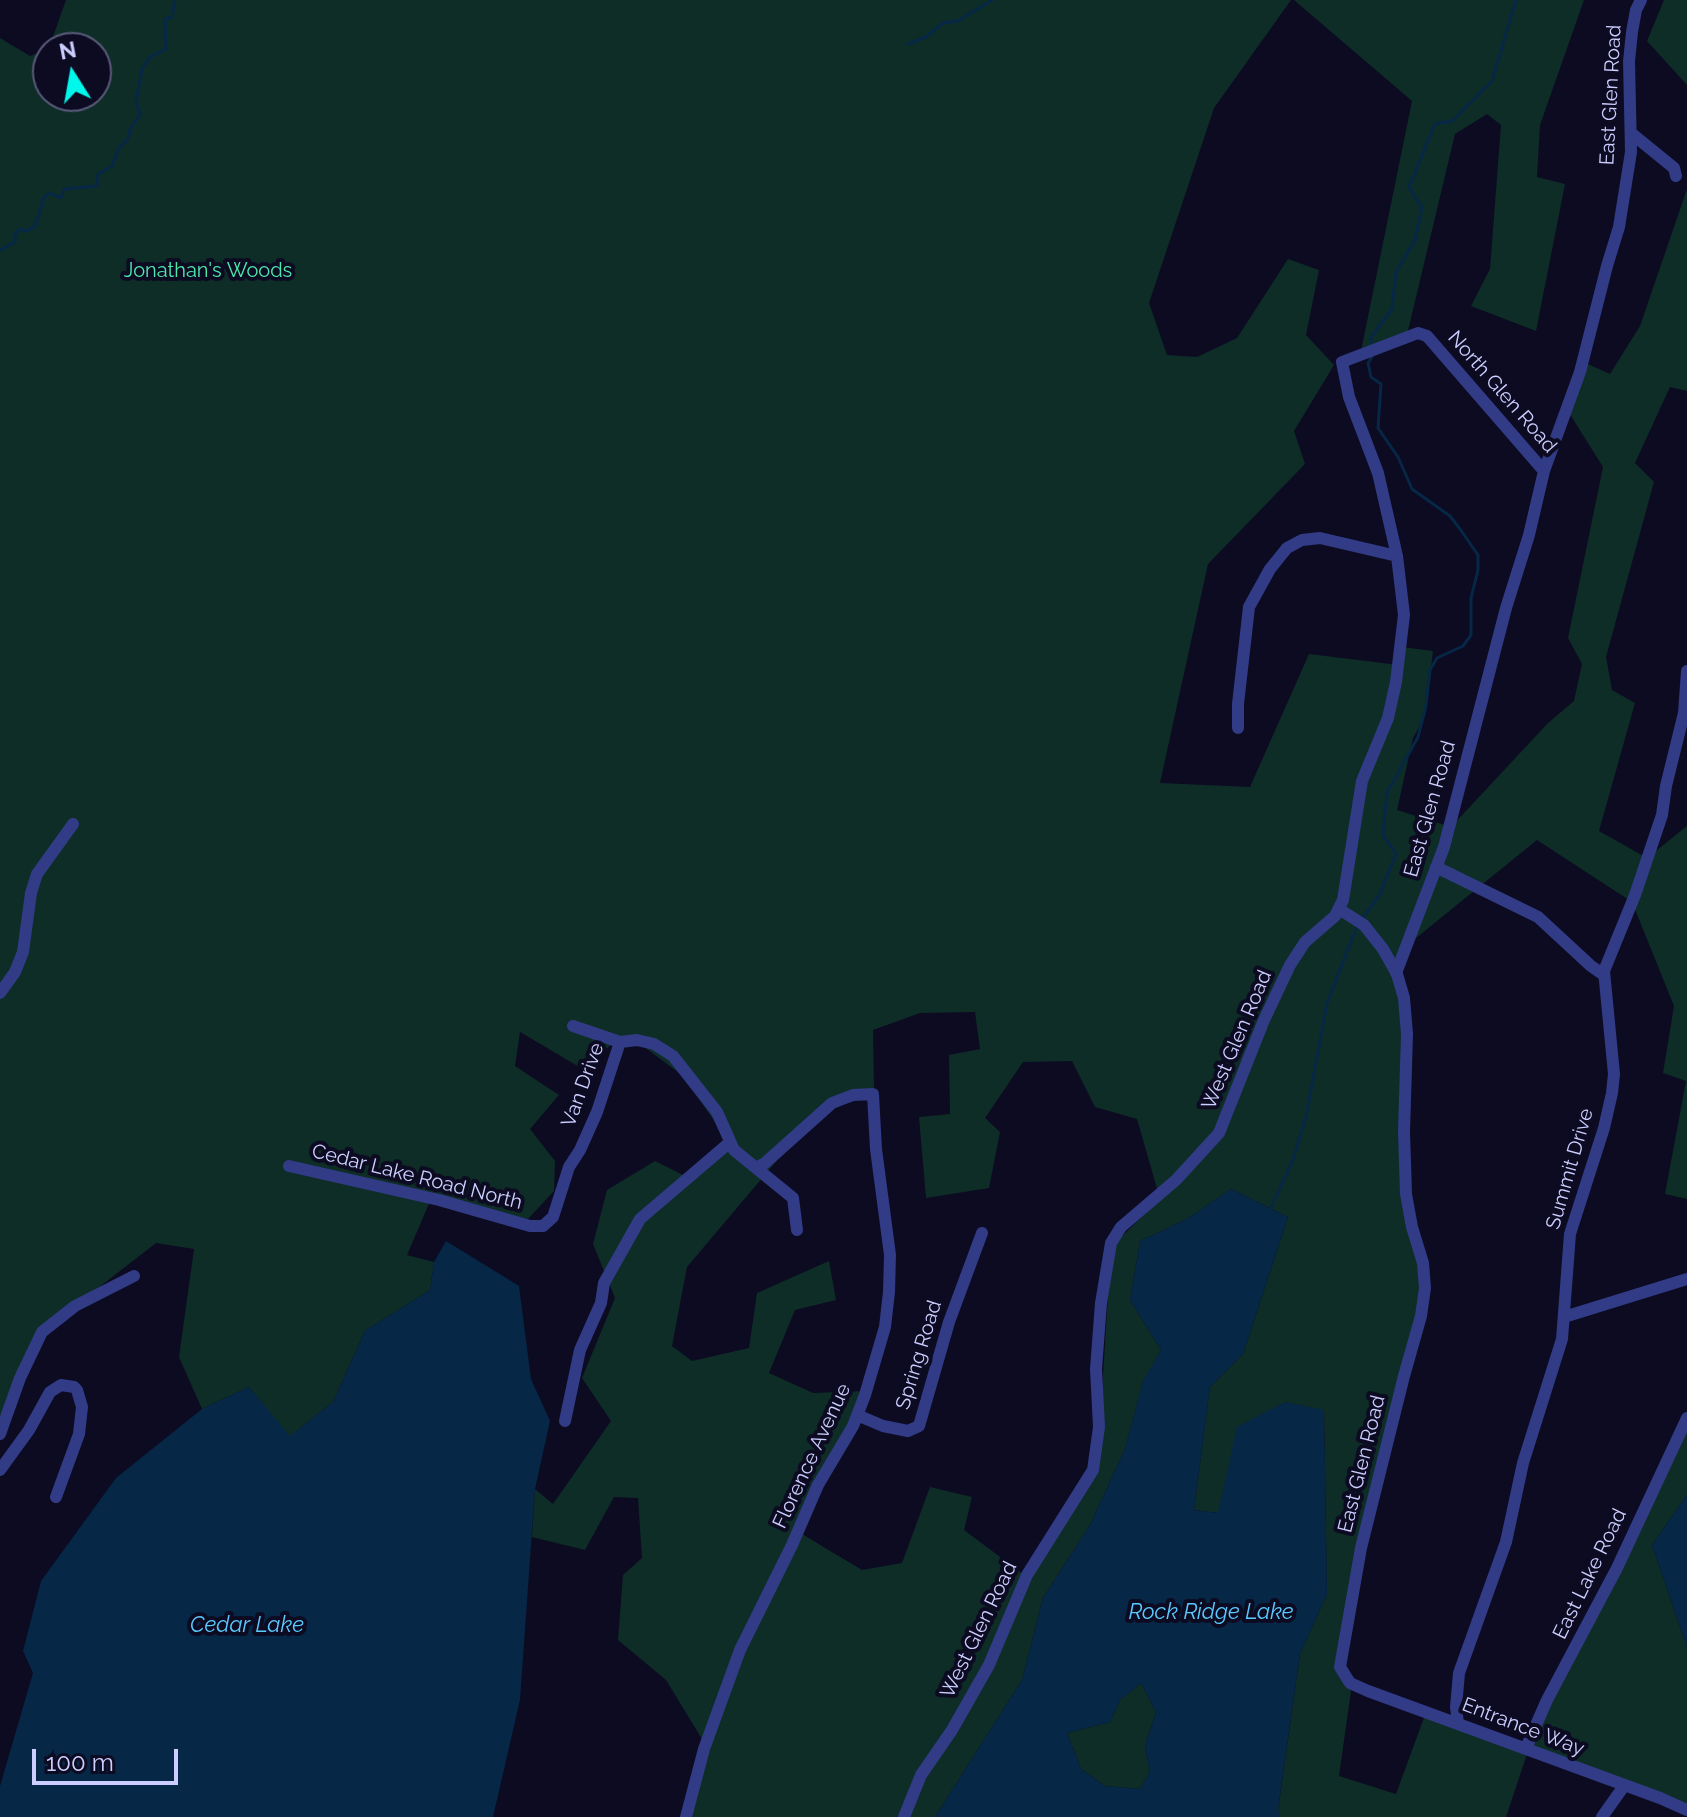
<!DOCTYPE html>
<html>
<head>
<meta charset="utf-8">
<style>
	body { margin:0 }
	#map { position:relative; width:1687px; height:1817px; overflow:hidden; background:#0c0b22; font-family:Raleway,sans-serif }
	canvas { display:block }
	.north { position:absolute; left:32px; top:32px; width:80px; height:80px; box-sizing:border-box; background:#0c0b22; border:2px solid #59597a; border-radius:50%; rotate:349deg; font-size:22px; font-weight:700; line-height:32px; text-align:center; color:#ccceff }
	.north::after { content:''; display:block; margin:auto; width:28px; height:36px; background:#00f7eb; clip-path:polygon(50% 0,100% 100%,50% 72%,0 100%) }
	.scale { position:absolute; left:32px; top:1749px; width:146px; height:36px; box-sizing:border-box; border:4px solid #ccceff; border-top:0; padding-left:10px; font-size:24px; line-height:28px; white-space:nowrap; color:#ccceff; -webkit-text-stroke:6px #0c0b22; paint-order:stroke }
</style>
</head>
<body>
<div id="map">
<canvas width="1687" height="1817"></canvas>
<div class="north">N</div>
<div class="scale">100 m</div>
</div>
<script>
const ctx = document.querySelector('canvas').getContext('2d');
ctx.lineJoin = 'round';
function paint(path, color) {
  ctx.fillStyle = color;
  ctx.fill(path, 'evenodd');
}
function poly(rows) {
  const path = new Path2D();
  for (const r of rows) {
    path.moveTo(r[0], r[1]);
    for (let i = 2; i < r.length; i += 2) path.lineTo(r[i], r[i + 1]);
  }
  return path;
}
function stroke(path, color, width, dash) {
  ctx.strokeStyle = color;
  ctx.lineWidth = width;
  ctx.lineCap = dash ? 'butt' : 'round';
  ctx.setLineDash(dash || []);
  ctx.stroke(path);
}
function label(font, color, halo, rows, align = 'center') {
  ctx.font = font + ' Raleway,sans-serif';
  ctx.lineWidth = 8;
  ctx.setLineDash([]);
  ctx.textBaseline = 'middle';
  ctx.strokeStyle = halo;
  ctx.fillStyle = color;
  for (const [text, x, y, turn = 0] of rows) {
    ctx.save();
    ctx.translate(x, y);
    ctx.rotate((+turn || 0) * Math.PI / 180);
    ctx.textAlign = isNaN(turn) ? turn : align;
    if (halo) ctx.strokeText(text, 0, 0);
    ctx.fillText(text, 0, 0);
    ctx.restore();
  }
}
paint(poly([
	[66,0,1291,0,1214,108,1149,303,1167,355,1197,357,1237,338,1288,259,1319,270,1306,335,1334,365,1294,431,1305,464,1208,564,1160,783,1250,787,1309,654,1399,665,1402,647,1433,651,1425,717,1413,738,1397,810,1451,827,1548,723,1574,701,1582,664,1568,638,1603,467,1566,408,1581,361,1610,374,1640,326,1687,189,1687,391,1670,387,1635,463,1654,482,1606,657,1612,690,1635,703,1599,831,1647,858,1687,826,1687,1199,1665,1194,1686,1081,1663,1073,1674,1006,1632,902,1537,840,1400,951,1405,1177,1427,1289,1338,1670,1351,1691,1339,1776,1396,1794,1425,1715,1527,1753,1687,1427,1687,1495,1652,1545,1687,1647,1687,1812,1527,1754,1506,1817,1280,1817,1278,1810,1300,1654,1327,1594,1324,1411,1285,1402,1218,1513,1194,1510,1210,1387,1243,1354,1288,1217,1231,1189,1187,1219,1140,1241,1130,1300,1161,1350,1143,1382,1125,1449,1090,1525,1043,1598,1022,1680,935,1817,683,1817,705,1744,666,1680,618,1640,623,1575,642,1558,638,1498,614,1497,585,1550,532,1537,535,1489,553,1504,611,1421,582,1378,615,1298,593,1244,607,1190,655,1161,683,1175,726,1138,683,1076,631,1037,623,1036,581,1068,520,1032,515,1066,559,1095,530,1129,555,1161,554,1191,528,1219,431,1199,407,1255,434,1262,430,1290,365,1331,333,1402,300,1428,299,1432,289,1437,249,1387,202,1409,179,1357,194,1249,156,1243,62,1316,41,1338,0,1434,0,38,30,56,48,49,48,96,96,96,96,48,49,48],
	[975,1012,980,1049,949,1055,950,1114,919,1117,926,1198,989,1188,1000,1132,985,1118,1023,1062,1072,1061,1095,1107,1137,1119,1160,1199,1111,1247,1098,1456,1031,1580,964,1530,972,1497,930,1487,902,1563,862,1570,797,1531,866,1391,813,1393,769,1373,795,1310,836,1300,829,1261,757,1293,749,1348,692,1361,672,1346,687,1267,812,1119,874,1090,873,1030,920,1013],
	[1294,0,1584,0,1540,125,1537,177,1565,184,1536,331,1471,306,1490,269,1501,125,1487,114,1455,134,1406,339,1361,351,1412,101],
	[1664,0,1687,0,1687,85,1647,41],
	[1141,1683,1156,1712,1145,1746,1150,1772,1140,1789,1105,1786,1081,1769,1067,1733,1110,1722,1120,1700]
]), '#0e2d27');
paint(poly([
	[1231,1189,1288,1217,1243,1354,1210,1387,1194,1510,1218,1513,1237,1427,1285,1402,1324,1410,1327,1594,1300,1654,1278,1809,1280,1817,935,1817,1022,1680,1043,1598,1090,1525,1125,1449,1143,1381,1161,1350,1130,1300,1140,1241,1187,1219],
	[1141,1683,1156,1712,1145,1746,1150,1772,1140,1789,1105,1786,1081,1769,1067,1733,1110,1722,1120,1700],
	[446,1241,519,1286,531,1379,550,1421,535,1489,520,1700,493,1817,0,1817,0,1786,33,1673,23,1651,41,1581,116,1478,202,1409,249,1387,290,1436,333,1402,365,1331,430,1290,434,1262],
	[1687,1495,1687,1647,1652,1545]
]), '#062746');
stroke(poly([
	[908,44,926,37,943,23,958,21,992,0],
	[0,250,15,242,15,234,20,229,27,231,35,226,44,197,50,193,61,198,64,189,97,186,98,174,112,166,119,148,128,139,130,130,140,114,136,102,142,69,150,57,166,49,165,19,172,17,175,0],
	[1372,343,1371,337,1392,309,1396,272,1415,240,1422,208,1409,187,1435,124,1452,121,1492,81,1516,0],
	[1361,920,1379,896,1396,854,1383,835,1387,793,1418,737,1426,706,1430,670,1437,658,1463,646,1471,635,1471,598,1478,570,1478,555,1460,529,1450,516,1412,489,1398,457,1378,428,1381,384,1371,377,1368,363,1372,357],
	[1271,1208,1292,1162,1306,1117,1327,1003,1357,926]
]), '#062746', 3);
stroke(poly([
	[1631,133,1674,168,1676,176],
	[1238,728,1238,704,1249,607,1270,569,1287,548,1302,540,1320,538,1397,556],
	[1436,867,1538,917,1591,966,1604,975],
	[1339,909,1364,925,1383,949,1397,974,1404,998,1407,1034,1404,1131,1406,1194,1412,1227,1423,1263,1425,1288,1421,1316,1404,1376,1361,1548,1340,1667,1350,1683,1368,1691,1660,1798,1687,1810],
	[1396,973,1444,847,1506,608,1529,535,1544,471,1580,372,1607,266,1619,227,1631,152,1629,61,1632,32,1636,10,1641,0],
	[0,993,15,972,23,952,31,893,37,874,73,824],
	[573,1026,620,1042],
	[289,1166,439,1200,530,1226,543,1226,553,1217,569,1167,580,1150,597,1112,620,1042,637,1040,654,1044,673,1056,717,1112,734,1150,793,1198,797,1230],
	[1564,1317,1687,1279],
	[857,1415,883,1426,908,1431,919,1426,949,1322,982,1233],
	[565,1421,580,1350,601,1303,604,1283,640,1219,729,1143],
	[0,1434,20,1378,42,1332,75,1306,134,1276],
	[0,1470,29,1430,50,1392,61,1385,74,1387,77,1390,82,1407,79,1434,56,1497],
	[1458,1723,1456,1707,1459,1673,1506,1542,1523,1463,1562,1339,1570,1234,1604,1128,1612,1093,1614,1074,1604,971,1635,895,1662,815,1666,786,1684,713,1687,671],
	[1526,1748,1547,1700,1617,1568,1687,1418],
	[686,1817,704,1749,740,1650,792,1545,818,1485,853,1426,865,1395,885,1327,889,1292,890,1255,876,1149,873,1094,853,1095,832,1103,765,1163,756,1168],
	[904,1817,921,1775,952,1730,989,1665,1027,1575,1093,1470,1099,1427,1096,1369,1101,1303,1111,1243,1121,1227,1176,1180,1219,1133,1264,1020,1290,965,1305,942,1335,916,1343,900,1362,781,1388,718,1396,682,1404,615,1397,556,1378,473,1349,397,1342,362,1418,333,1427,336,1544,471],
	[1602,1817,1624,1786]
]), '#313b86', 12);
label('20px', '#ccceff', '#0c0b22', [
	["East Glen Road",1611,95,-87],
	["North Glen Road",1502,392,49],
	["East Glen Road",1430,809,-74],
	["West Glen Road",1237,1040,-67],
	["Van Drive",583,1085,-70],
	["Summit Drive",1570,1169,-74],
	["Cedar Lake Road North",417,1177,14],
	["Spring Road",919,1355,-73],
	["Florence Avenue",812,1456,-65],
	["East Glen Road",1362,1464,-76],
	["East Lake Road",1590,1574,-64],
	["West Glen Road",979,1630,-64],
	["Entrance Way",1523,1727,21]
]);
label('20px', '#4cebac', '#0c0b22', [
	["Jonathan's Woods",208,271]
]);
label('italic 22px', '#5acbff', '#0c0b22', [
	["Rock Ridge Lake",1211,1612],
	["Cedar Lake",247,1625]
]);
</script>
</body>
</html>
